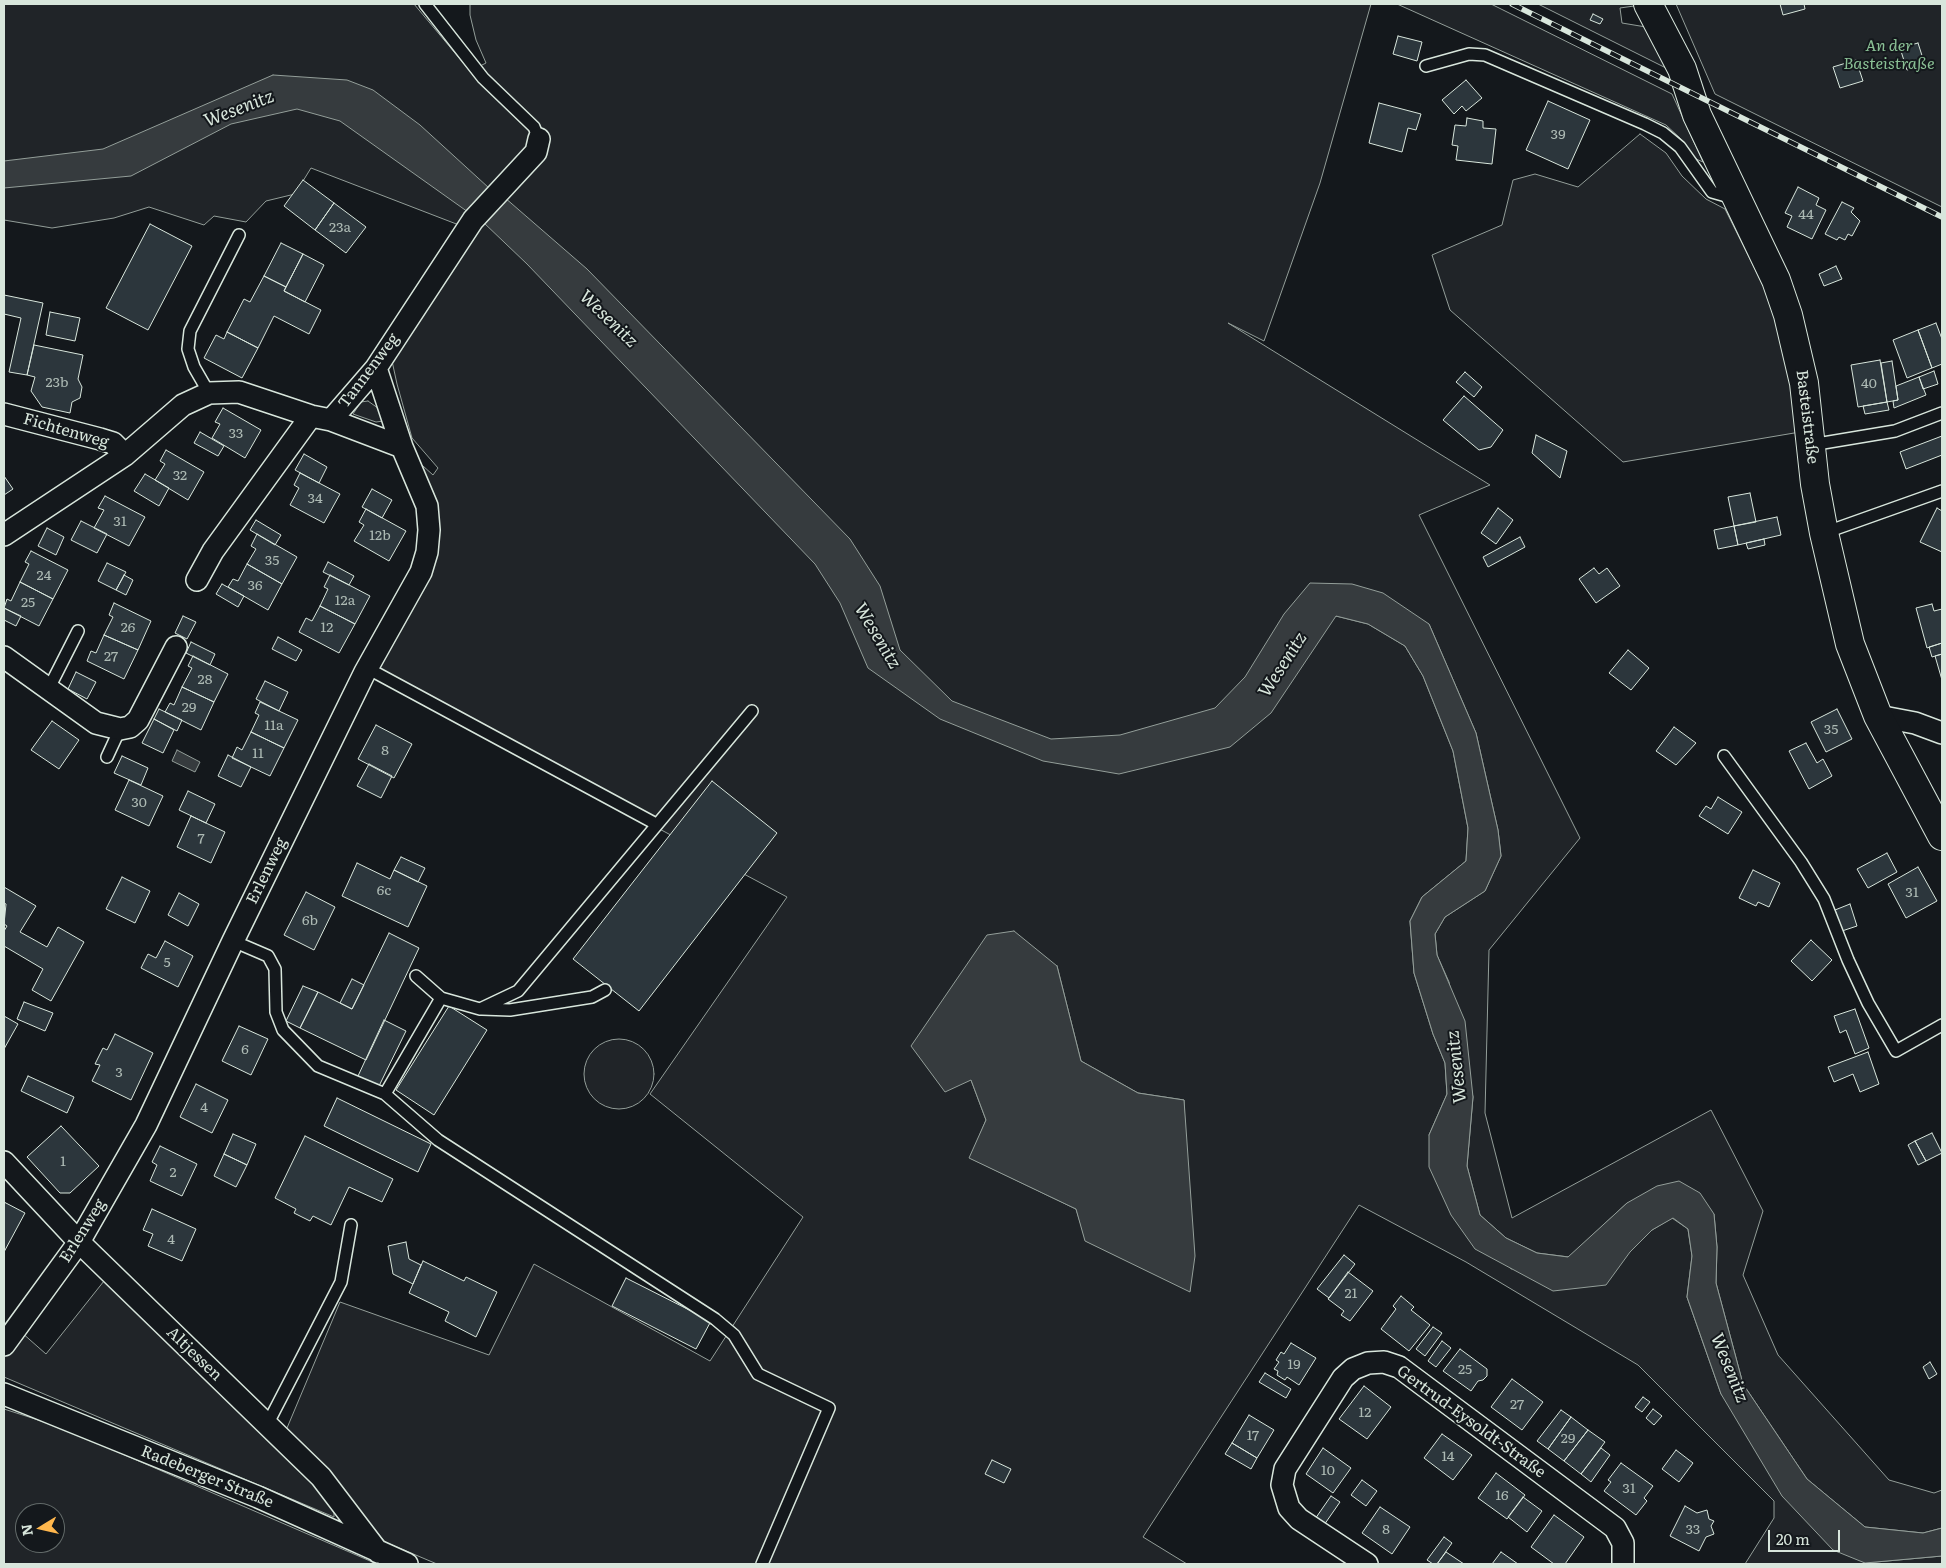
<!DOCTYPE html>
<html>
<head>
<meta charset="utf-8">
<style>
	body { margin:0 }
	#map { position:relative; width:1946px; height:1568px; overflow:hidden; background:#14181c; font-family:Literata,serif }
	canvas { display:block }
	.frame { position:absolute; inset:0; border:5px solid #d8e6dc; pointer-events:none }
	.north { position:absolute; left:15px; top:1503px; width:50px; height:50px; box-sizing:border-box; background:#14181c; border:1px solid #626a69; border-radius:50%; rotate:261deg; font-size:14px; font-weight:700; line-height:20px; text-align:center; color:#d8e6dc }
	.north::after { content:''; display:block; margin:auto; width:18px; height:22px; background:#ffb74d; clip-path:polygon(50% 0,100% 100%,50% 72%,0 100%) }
	.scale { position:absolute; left:1768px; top:1530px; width:72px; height:22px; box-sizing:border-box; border:2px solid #d8e6dc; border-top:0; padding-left:6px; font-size:15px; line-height:18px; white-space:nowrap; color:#d8e6dc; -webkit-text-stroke:4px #14181c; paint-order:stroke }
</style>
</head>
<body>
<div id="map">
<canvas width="1946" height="1568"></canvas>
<div class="frame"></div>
<div class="north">N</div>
<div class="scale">20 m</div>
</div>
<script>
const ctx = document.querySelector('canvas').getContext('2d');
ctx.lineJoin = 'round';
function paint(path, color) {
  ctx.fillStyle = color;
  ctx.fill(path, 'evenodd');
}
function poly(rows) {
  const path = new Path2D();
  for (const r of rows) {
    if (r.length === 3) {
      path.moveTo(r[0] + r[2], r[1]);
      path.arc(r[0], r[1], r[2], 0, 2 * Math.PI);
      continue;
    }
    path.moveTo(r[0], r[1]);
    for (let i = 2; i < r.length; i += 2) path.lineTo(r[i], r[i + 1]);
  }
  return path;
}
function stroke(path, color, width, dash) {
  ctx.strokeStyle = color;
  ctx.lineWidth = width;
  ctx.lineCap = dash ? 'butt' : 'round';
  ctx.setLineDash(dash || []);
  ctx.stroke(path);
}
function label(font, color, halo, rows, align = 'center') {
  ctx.font = font + ' Literata,serif';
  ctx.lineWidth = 4;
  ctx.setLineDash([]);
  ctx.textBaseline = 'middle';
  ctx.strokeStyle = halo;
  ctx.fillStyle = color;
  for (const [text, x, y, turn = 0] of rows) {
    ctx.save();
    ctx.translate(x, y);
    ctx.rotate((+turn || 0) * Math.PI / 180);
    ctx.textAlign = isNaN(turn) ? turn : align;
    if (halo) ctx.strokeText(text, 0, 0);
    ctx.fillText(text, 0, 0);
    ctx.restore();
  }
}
const green = poly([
	[4,4,414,4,470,71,486,63,476,40,470,15,470,4,1371,4,1320,183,1264,341,1228,323,1490,485,1419,515,1580,838,1489,950,1485,1113,1512,1218,1711,1110,1763,1211,1743,1275,1778,1355,1889,1480,1934,1493,1942,1490,1942,1528,1923,1533,1865,1527,1807,1479,1743,1384,1716,1283,1717,1247,1714,1214,1627,1203,1569,1257,1537,1253,1506,1238,1480,1215,1467,1166,1473,1097,1449,982,1437,955,1435,934,1445,917,1485,891,1501,856,1498,830,1476,733,1429,624,1336,616,1368,624,1405,646,1423,676,1453,751,1468,828,1466,861,1422,897,1410,921,1414,973,1433,1034,1445,1063,1447,1094,1429,1135,1511,1269,1630,1252,1652,1230,1672,1218,1688,1229,1692,1256,1687,1297,1721,1394,1865,1563,1942,1556,1942,1564,1745,1564,1774,1518,1774,1501,1638,1365,1466,1262,1359,1205,1143,1537,1187,1564,437,1564,385,1542,329,1473,287,1428,340,1302,489,1355,534,1264,710,1361,803,1217,650,1094,787,897,365,672,427,552,402,447,433,475,438,468,412,438,397,384,392,361,459,225,311,168,295,194,266,201,246,222,214,216,204,225,149,207,114,218,52,228,4,220,4,4],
	[1057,966,1081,1061,1138,1093,1184,1100,1190,1291,1086,1241,1076,1209,970,1158,986,1120,971,1080,1057,966],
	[1397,4,1491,4,1672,94,1703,162,1696,159,1680,138,1666,125,1397,4],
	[1538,4,1633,4,1634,6,1620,8,1622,23,1646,27,1666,68,1538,4],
	[1676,4,1942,4,1942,207,1715,94,1676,4],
	[1640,134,1666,153,1682,176,1706,199,1725,209,1765,289,1787,354,1800,432,1623,462,1450,310,1432,255,1502,225,1513,180,1535,174,1578,187,1640,134],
	[368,401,382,411,384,421,376,422,353,414,361,402,368,401],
	[619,1074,35],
	[104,1281,279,1449,334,1507,334,1517,4,1377,4,1355,21,1332,46,1354,104,1281],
	[4,1409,60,1427,377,1564,4,1564,4,1409],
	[25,1513,55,1513,55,1543,25,1543,25,1513]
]);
paint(green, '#202428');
stroke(green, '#939e99', 1);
const water = poly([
	[273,75,347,80,373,90,420,125,489,188,468,212,340,121,297,109,231,124,131,176,4,188,4,161,103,149,273,75],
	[504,197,587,269,850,539,880,586,900,650,952,701,1051,739,1120,735,1215,708,1245,677,1284,614,1310,583,1352,584,1383,593,1429,624,1476,733,1498,830,1501,856,1485,891,1445,917,1435,934,1437,955,1465,1021,1473,1097,1467,1166,1480,1215,1506,1238,1537,1253,1568,1257,1627,1203,1657,1186,1679,1181,1700,1193,1714,1214,1717,1247,1716,1283,1743,1384,1807,1479,1865,1527,1923,1533,1942,1528,1942,1556,1865,1563,1833,1550,1782,1496,1721,1394,1687,1297,1692,1256,1688,1229,1673,1218,1652,1230,1630,1252,1606,1285,1553,1291,1475,1249,1451,1215,1429,1167,1429,1135,1447,1094,1445,1063,1433,1034,1414,973,1410,921,1422,897,1466,861,1468,828,1453,751,1423,676,1405,646,1368,624,1336,616,1271,713,1230,747,1119,774,1043,761,940,719,868,668,840,603,815,564,527,264,483,222,504,197],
	[177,750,200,762,195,772,172,761,177,750],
	[1014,931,1057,966,1081,1061,1138,1093,1184,1100,1195,1256,1190,1292,1085,1241,1076,1209,969,1158,986,1120,971,1080,945,1092,911,1046,987,935,1014,931]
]);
paint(water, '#363b3e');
stroke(water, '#939e99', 1);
const building = poly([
	[1780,4,1804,4,1805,9,1783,15,1780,4],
	[1593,14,1603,19,1600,24,1590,20,1593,14],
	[1398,36,1422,42,1417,61,1393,54,1398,36],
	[1918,43,1925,65,1907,70,1900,48,1918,43],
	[1856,60,1863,81,1840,88,1833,67,1856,60],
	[1466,80,1482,98,1466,111,1462,106,1454,114,1442,100,1466,80],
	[1548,101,1590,120,1568,169,1526,150,1548,101],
	[1379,103,1421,114,1416,130,1408,128,1402,152,1369,143,1379,103],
	[1467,118,1483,121,1483,128,1496,129,1492,164,1456,160,1458,146,1452,145,1455,125,1466,126,1467,118],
	[303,180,334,203,315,230,284,206,303,180],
	[1798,187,1819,198,1816,205,1826,210,1812,239,1787,227,1792,216,1785,213,1798,187],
	[1842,202,1854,208,1851,212,1860,221,1852,236,1848,234,1845,240,1839,237,1837,240,1825,234,1842,202],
	[334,203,366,227,346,253,315,230,334,203],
	[150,224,192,246,148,330,106,308,150,224],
	[281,243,303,254,286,287,264,276,281,243],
	[303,254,324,265,305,302,284,291,303,254],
	[1836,266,1842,279,1824,286,1819,274,1836,266],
	[264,276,286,287,284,291,321,310,309,334,274,316,258,348,227,332,244,299,250,302,264,276],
	[4,295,43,303,27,375,9,372,21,318,4,314,4,295],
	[50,312,80,318,75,341,46,335,50,312],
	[1936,323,1942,339,1942,364,1932,368,1918,330,1936,323],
	[1918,330,1932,368,1907,378,1893,340,1918,330],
	[227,332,258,348,242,378,204,358,216,335,224,339,227,332],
	[34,345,83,355,78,379,82,387,80,398,72,402,70,413,42,407,31,391,35,377,27,375,34,345],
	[1880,360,1887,402,1858,407,1851,365,1880,360],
	[1892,361,1898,400,1887,402,1881,363,1892,361],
	[1934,371,1938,384,1923,389,1919,377,1934,371],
	[1465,372,1482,387,1474,397,1456,382,1465,372],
	[1919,377,1926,395,1894,408,1893,401,1898,400,1896,386,1919,377],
	[1464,396,1503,430,1491,447,1479,450,1443,420,1464,396],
	[1887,402,1889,410,1865,414,1863,406,1887,402],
	[223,408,261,430,245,458,212,438,220,424,215,422,223,408],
	[200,432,224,446,218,456,194,443,200,432],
	[1536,435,1567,451,1560,478,1532,453,1536,435],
	[1942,436,1942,455,1906,469,1900,452,1942,436],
	[166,450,204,472,188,500,155,480,165,464,160,461,166,450],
	[304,454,327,467,319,483,295,470,304,454],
	[300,473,340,494,324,523,290,505,299,488,294,485,300,473],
	[145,474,169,488,159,506,134,491,145,474],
	[4,476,13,489,4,495,4,476],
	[372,489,392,500,382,518,362,507,372,489],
	[1750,493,1756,522,1734,526,1728,497,1750,493],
	[105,496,145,517,129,546,94,528,104,510,98,508,105,496],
	[1498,508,1513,520,1496,544,1481,533,1498,508],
	[1937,508,1942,511,1942,552,1920,542,1937,508],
	[366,509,406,531,389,561,354,541,364,525,359,522,366,509],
	[1777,517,1781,535,1738,545,1734,526,1777,517],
	[256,520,281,535,275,545,250,530,256,520],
	[81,521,107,534,97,553,71,540,81,521],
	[1734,526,1738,545,1718,549,1714,530,1734,526],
	[47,528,64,537,56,555,38,546,47,528],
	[257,534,297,557,282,584,247,564,256,549,251,546,257,534],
	[1520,537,1525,547,1488,567,1483,557,1520,537],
	[1764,539,1765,545,1748,549,1746,543,1764,539],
	[31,551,68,570,53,599,20,582,29,564,25,562,31,551],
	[328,562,354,576,349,585,323,572,328,562],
	[107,563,126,572,116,590,98,581,107,563],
	[247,564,282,584,268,610,228,587,233,579,238,581,247,564],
	[1594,568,1599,574,1607,568,1620,586,1596,603,1579,579,1594,568],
	[124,575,133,580,126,595,116,590,124,575],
	[330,575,370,596,355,624,320,606,328,589,324,587,330,575],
	[20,582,53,599,39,626,4,608,7,599,11,601,20,582],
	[222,584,244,596,238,607,216,594,222,584],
	[114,603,151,621,138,650,104,635,113,617,109,615,114,603],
	[1932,604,1934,611,1942,609,1942,643,1927,648,1916,608,1932,604],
	[320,606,355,624,339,653,299,632,306,618,312,621,320,606],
	[4,608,21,616,16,626,4,620,4,608],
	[183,616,196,622,187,639,175,633,183,616],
	[104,635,138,650,124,679,87,661,91,651,96,653,104,635],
	[278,637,302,650,296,661,272,649,278,637],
	[191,642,215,654,210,665,186,653,191,642],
	[1942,643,1942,654,1932,657,1929,647,1942,643],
	[1628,650,1649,668,1631,690,1609,673,1628,650],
	[1942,654,1942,680,1935,656,1942,654],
	[193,656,228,674,214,702,182,687,192,668,188,666,193,656],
	[76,672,96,682,87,699,68,689,76,672],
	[265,681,288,692,279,711,256,699,265,681],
	[182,687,214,702,201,730,165,712,170,703,174,705,182,687],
	[260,702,298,720,284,748,251,732,259,715,255,713,260,702],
	[159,709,182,720,177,731,154,719,159,709],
	[1837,709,1852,739,1826,752,1811,722,1837,709],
	[154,719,174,730,163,753,142,743,154,719],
	[52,721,79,740,59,769,31,750,52,721],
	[376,725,412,744,394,778,358,759,376,725],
	[1674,727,1696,743,1676,765,1656,751,1674,727],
	[251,732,284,748,270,776,232,758,237,747,242,750,251,732],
	[1806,743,1817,763,1823,759,1832,776,1809,789,1789,751,1806,743],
	[228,755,251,767,241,787,218,776,228,755],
	[122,756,148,768,141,785,114,773,122,756],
	[369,764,392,776,381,798,357,786,369,764],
	[129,780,163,796,149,826,115,810,129,780],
	[712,781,777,833,639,1011,573,959,712,781],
	[188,791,215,804,206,823,179,810,188,791],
	[1718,797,1742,812,1728,834,1699,816,1706,806,1711,809,1718,797],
	[191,816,225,832,211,863,177,847,191,816],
	[1887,853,1897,872,1868,888,1857,869,1887,853],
	[401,857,425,868,418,882,394,870,401,857],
	[357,863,390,879,394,870,427,886,408,927,342,896,357,863],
	[1918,867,1937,901,1906,918,1888,884,1918,867],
	[1753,870,1780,883,1769,907,1758,902,1756,906,1739,898,1753,870],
	[122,877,150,891,135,923,106,909,122,877],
	[4,887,36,906,20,932,47,947,58,927,84,942,51,1001,32,990,43,969,4,946,4,931,7,926,4,924,6,904,4,903,4,887],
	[306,892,335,907,314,950,284,935,306,892],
	[179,893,199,904,188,926,168,915,179,893],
	[1850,904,1857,926,1842,931,1835,910,1850,904],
	[389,933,419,948,366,1060,300,1028,318,992,352,1009,389,933],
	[1811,940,1832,960,1812,981,1791,961,1811,940],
	[165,941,193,956,178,987,141,968,148,954,156,958,165,941],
	[352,979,364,985,352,1009,340,1003,352,979],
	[303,986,318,992,300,1028,286,1021,303,986],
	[24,1002,53,1013,45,1031,17,1019,24,1002],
	[449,1006,487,1030,434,1115,396,1090,449,1006],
	[1855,1009,1869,1048,1855,1054,1846,1030,1840,1033,1834,1016,1855,1009],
	[4,1016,18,1024,4,1049,4,1016],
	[384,1020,406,1031,379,1086,358,1076,384,1020],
	[239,1026,268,1039,251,1075,222,1061,239,1026],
	[115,1034,153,1053,131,1100,92,1081,100,1065,95,1064,103,1048,107,1050,115,1034],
	[1868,1052,1879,1084,1860,1092,1853,1074,1834,1082,1828,1067,1868,1052],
	[28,1076,74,1097,67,1113,21,1091,28,1076],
	[196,1084,228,1100,212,1133,180,1117,196,1084],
	[337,1098,431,1144,418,1172,324,1126,337,1098],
	[61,1126,99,1166,70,1193,60,1193,27,1157,61,1126],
	[1932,1133,1942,1153,1926,1161,1915,1141,1932,1133],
	[233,1134,256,1144,247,1165,224,1154,233,1134],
	[305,1136,393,1179,382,1202,349,1187,331,1225,313,1216,310,1221,294,1213,296,1209,275,1198,305,1136],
	[1915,1141,1926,1161,1918,1165,1908,1145,1915,1141],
	[160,1146,197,1164,182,1196,150,1181,157,1165,152,1162,160,1146],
	[224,1154,247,1165,236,1187,214,1176,224,1154],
	[4,1202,25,1213,4,1252,4,1202],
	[152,1209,196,1229,182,1261,148,1246,153,1234,143,1230,152,1209],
	[406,1242,409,1259,421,1265,413,1284,393,1274,388,1246,406,1242],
	[1344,1255,1355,1264,1329,1298,1317,1289,1344,1255],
	[423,1261,464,1281,466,1277,497,1292,476,1337,445,1321,449,1312,409,1293,423,1261],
	[1348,1272,1373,1291,1350,1321,1341,1315,1344,1311,1328,1299,1348,1272],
	[626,1278,711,1321,696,1349,612,1306,626,1278],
	[1401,1296,1414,1307,1411,1310,1430,1325,1409,1351,1381,1329,1396,1309,1393,1306,1401,1296],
	[1433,1327,1442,1333,1425,1356,1416,1349,1433,1327],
	[1442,1341,1451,1348,1436,1367,1428,1361,1442,1341],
	[1291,1343,1316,1358,1299,1385,1287,1377,1285,1380,1277,1375,1278,1371,1274,1369,1279,1362,1276,1360,1281,1352,1284,1354,1291,1343],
	[1460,1349,1487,1369,1487,1376,1483,1380,1478,1381,1471,1391,1443,1371,1460,1349],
	[1930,1362,1937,1374,1929,1379,1923,1367,1930,1362],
	[1265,1373,1291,1389,1286,1398,1259,1382,1265,1373],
	[1512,1379,1543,1402,1522,1430,1491,1407,1512,1379],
	[1364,1386,1391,1407,1367,1439,1339,1419,1364,1386],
	[1643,1397,1650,1402,1642,1412,1635,1407,1643,1397],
	[1653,1409,1662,1416,1654,1425,1646,1418,1653,1409],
	[1561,1410,1571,1417,1548,1449,1537,1441,1561,1410],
	[1249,1415,1274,1430,1257,1458,1232,1443,1249,1415],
	[1571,1417,1588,1430,1564,1461,1548,1449,1571,1417],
	[1588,1430,1605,1442,1581,1474,1564,1461,1588,1430],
	[1442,1434,1472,1455,1453,1480,1424,1458,1442,1434],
	[1232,1443,1257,1458,1251,1469,1225,1454,1232,1443],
	[1323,1448,1351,1468,1333,1493,1306,1474,1323,1448],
	[1601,1448,1610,1455,1591,1482,1581,1474,1601,1448],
	[1676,1450,1693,1463,1679,1482,1662,1469,1676,1450],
	[992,1460,1011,1469,1004,1483,985,1474,992,1460],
	[1621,1463,1653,1486,1644,1498,1647,1501,1636,1515,1604,1491,1611,1482,1608,1480,1621,1463],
	[1496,1473,1525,1495,1507,1519,1478,1498,1496,1473],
	[1362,1480,1377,1491,1366,1506,1351,1495,1362,1480],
	[1331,1496,1340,1502,1324,1525,1315,1519,1331,1496],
	[1523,1497,1542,1511,1527,1532,1508,1517,1523,1497],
	[1685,1506,1697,1513,1707,1510,1709,1519,1714,1521,1711,1526,1714,1534,1706,1537,1699,1551,1670,1536,1685,1506],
	[1380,1507,1410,1527,1392,1554,1362,1533,1380,1507],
	[1554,1515,1584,1537,1565,1564,1554,1564,1531,1547,1554,1515],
	[1444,1537,1452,1543,1437,1564,1433,1564,1427,1560,1444,1537],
	[1446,1552,1464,1564,1437,1564,1446,1552],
	[1501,1552,1518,1564,1492,1564,1501,1552]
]);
paint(building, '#2c363c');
stroke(building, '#d8e6dc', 1);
const service = poly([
	[425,4,483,78,534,127,539,139],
	[1426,66,1469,54,1485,55,1645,124,1663,133,1680,147,1712,192,1733,198],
	[209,393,194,367,188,349,190,331,239,235],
	[1811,445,1895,431,1942,413],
	[1824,533,1942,491],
	[367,668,656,824],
	[48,690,78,631],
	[1724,756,1801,862,1824,899,1848,960,1868,1003,1896,1051,1942,1025],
	[107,757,120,729],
	[233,941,268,956,275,969,276,1012,283,1030,318,1066,385,1094,438,1140,715,1319,734,1335,758,1374,829,1408,762,1564],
	[416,976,441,998],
	[482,1009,510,1010,592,997,605,990],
	[385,1094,441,998,480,1009,518,991,752,711],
	[267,1425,341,1282,351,1225]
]);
const minor = poly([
	[376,368,402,447],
	[4,414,100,439,113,443,125,455],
	[4,535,125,455,183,405,209,393,239,392,311,416,331,420,376,368,473,220,536,152,539,139],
	[197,580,213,551,311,416],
	[4,657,96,723,120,729,130,727,138,720,176,647],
	[1878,716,1915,723,1942,733],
	[4,1162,79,1242,321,1477,378,1552],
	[4,1345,79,1242,146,1125,233,941,365,672,421,572,427,552,429,530,427,506,402,447,331,420],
	[4,1394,258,1497,407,1564],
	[1367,1564,1299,1519,1289,1508,1282,1485,1285,1469,1343,1378,1353,1369,1368,1363,1384,1362,1399,1367,1615,1528,1623,1543,1623,1564]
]);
const secondary = poly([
	[1648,4,1682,69,1697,115,1776,280,1788,315,1804,383,1815,484,1824,533,1850,644,1878,716,1942,836]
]);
stroke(service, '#d8e6dc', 14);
stroke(minor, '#d8e6dc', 24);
stroke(secondary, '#d8e6dc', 30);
stroke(service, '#14181c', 11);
stroke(minor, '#14181c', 21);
stroke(secondary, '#14181c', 28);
const rail = poly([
	[1512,4,1942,217]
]);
stroke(rail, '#d8e6dc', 5.5);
stroke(rail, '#14181c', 4, [11]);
label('14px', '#adbab4', null, [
	["39",1558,135],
	["44",1806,215],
	["23a",340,228],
	["23b",57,383],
	["40",1869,384],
	["33",236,434],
	["32",180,476],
	["34",315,499],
	["31",120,522],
	["12b",380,536],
	["35",272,561],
	["24",44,576],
	["36",255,586],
	["12a",345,601],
	["25",28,603],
	["26",128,628],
	["12",327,628],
	["27",111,657],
	["28",205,680],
	["29",189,708],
	["11a",274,726],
	["35",1831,730],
	["8",385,751],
	["11",258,754],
	["30",139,803],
	["7",201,839],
	["6c",384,891],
	["31",1912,893],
	["6b",310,921],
	["5",167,963],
	["6",245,1050],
	["3",119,1073],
	["4",204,1108],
	["1",63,1162],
	["2",173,1173],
	["4",171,1240],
	["21",1351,1294],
	["19",1294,1365],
	["25",1465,1370],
	["27",1517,1405],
	["12",1365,1413],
	["17",1253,1436],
	["29",1568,1439],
	["14",1448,1457],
	["10",1328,1471],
	["31",1629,1489],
	["16",1502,1496],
	["8",1386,1530],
	["33",1693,1530]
]);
label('italic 16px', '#8ac095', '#14181c', [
	["An der",1889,46],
	["Basteistraße",1889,64]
]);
label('16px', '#d8e6dc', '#14181c', [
	["Tannenweg",369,371,-53],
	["Basteistraße",1807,417,83],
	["Fichtenweg",66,431,16],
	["Erlenweg",267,871,-64],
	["Erlenweg",83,1231,-58],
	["Altjessen",194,1354,44],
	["Gertrud-Eysoldt-Straße",1471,1422,36],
	["Radeberger Straße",207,1477,22]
]);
label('italic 18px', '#d8e6dc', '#14181c', [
	["Wesenitz",239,109,-21],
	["Wesenitz",608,319,44],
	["Wesenitz",877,636,59],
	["Wesenitz",1283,665,-57],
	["Wesenitz",1457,1067,-96],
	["Wesenitz",1729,1368,68]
]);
</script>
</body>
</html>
